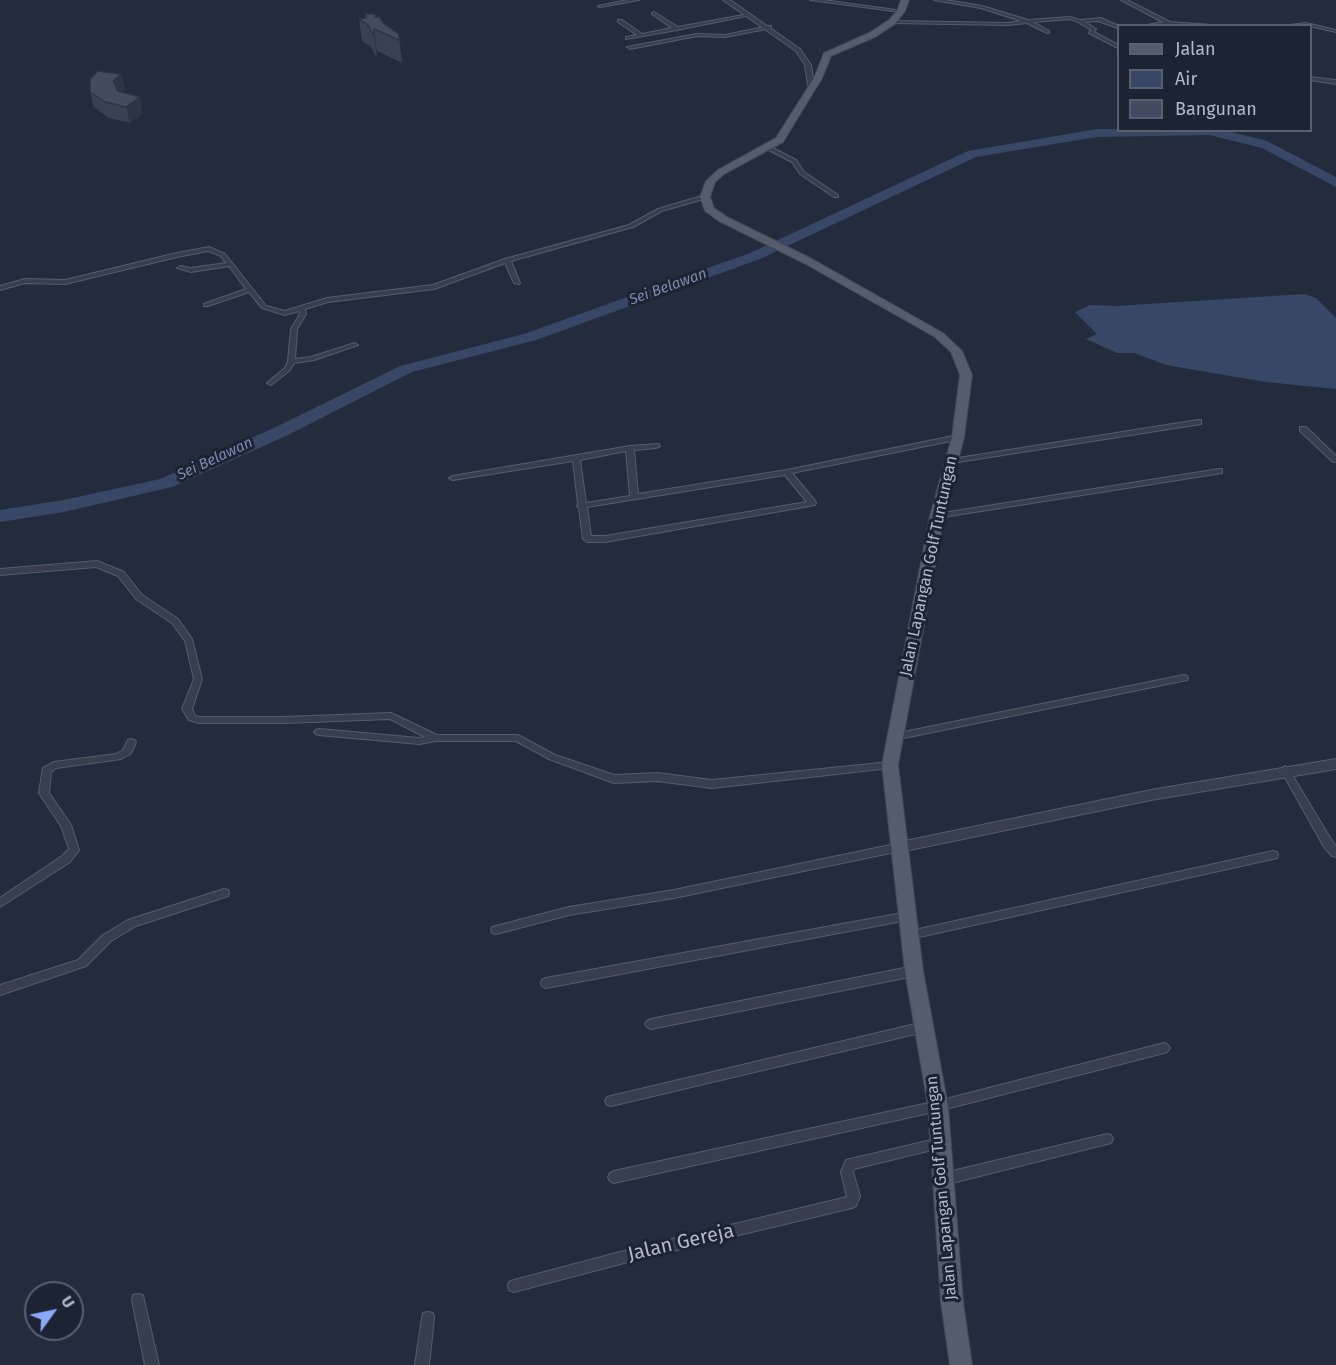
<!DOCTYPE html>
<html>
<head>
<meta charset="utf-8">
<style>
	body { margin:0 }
	#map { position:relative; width:1336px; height:1365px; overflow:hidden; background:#232c3d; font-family:"Fira Sans",sans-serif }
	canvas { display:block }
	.legend { position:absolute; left:1117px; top:24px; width:195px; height:108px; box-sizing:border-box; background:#1c2332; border:2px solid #585f6e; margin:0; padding:8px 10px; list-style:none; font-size:18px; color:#b3b9c8 }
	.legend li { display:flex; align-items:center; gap:12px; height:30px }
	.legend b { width:30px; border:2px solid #585f6e }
	.north { position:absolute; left:24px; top:1281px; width:60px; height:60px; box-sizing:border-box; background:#1c2332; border:2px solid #585f6e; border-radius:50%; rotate:57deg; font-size:16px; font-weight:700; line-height:24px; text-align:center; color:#b3b9c8 }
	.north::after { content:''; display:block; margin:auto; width:21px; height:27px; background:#88a8f8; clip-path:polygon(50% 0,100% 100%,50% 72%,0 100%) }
</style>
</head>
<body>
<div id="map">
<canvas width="1336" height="1365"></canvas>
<ul class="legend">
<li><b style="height:8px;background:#555d6d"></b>Jalan</li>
<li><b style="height:16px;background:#384766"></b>Air</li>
<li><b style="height:16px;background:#424b5f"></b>Bangunan</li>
</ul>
<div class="north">U</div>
</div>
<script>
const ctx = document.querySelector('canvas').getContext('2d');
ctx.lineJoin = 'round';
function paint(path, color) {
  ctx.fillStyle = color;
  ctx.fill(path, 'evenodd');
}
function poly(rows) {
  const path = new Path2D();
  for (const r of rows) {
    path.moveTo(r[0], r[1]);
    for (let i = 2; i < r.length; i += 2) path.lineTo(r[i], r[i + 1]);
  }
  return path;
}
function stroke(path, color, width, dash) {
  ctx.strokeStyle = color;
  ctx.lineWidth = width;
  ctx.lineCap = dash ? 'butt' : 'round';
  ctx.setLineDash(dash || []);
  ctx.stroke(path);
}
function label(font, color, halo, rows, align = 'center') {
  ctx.font = font + ' "Fira Sans",sans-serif';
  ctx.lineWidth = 6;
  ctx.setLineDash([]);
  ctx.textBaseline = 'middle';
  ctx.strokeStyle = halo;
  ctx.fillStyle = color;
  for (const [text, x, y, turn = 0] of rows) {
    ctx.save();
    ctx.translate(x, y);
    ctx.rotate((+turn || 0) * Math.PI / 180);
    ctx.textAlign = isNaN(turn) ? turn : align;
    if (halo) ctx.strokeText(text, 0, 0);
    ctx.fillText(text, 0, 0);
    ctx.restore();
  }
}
paint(poly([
	[1304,294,1316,298,1336,318,1336,389,1266,382,1166,365,1134,353,1117,353,1086,339,1097,334,1075,312,1090,305,1116,306]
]), '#384766');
paint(poly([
	[1097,129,1223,130,1267,141,1336,177,1336,187,1262,148,1209,135,1097,137,976,157,760,259,536,340,412,372,288,435,172,487,64,512,0,522,0,510,64,500,160,479,276,427,400,366,524,334,750,253,968,151,1097,129]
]), '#384766');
const minor = poly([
	[628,0,639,0,600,7,598,6,628,0],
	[810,0,823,0,903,11,901,12,810,0],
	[934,0,945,0,982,6,1028,20,1070,17,1080,20,1101,18,1119,26,1118,28,1098,21,1085,22,1096,29,1094,32,1118,45,1118,48,1089,33,1091,30,1078,22,1070,19,1033,22,1049,31,1049,33,1047,33,1027,23,1008,25,892,23,890,22,892,21,1008,23,1021,21,981,8,934,0],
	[1121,0,1127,0,1170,22,1224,26,1142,26,1163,22,1121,0],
	[654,12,678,27,749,14,751,15,677,30,626,39,626,37,637,35,618,22,618,20,622,20,642,34,672,28,652,14,652,13,654,12],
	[1306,23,1336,30,1336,32,1310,26,1282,26,1306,23],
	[769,26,771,26,771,28,725,37,697,36,630,49,627,47,697,34,725,35,769,26],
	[1310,77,1336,80,1336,84,1310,80,1310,77],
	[767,147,771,147,796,160,804,172,838,195,838,197,834,197,800,174,792,162,767,149,767,147],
	[705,195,707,196,707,198,662,211,633,227,511,261,520,283,519,284,514,283,505,263,434,289,328,302,305,309,306,314,297,329,295,359,311,357,355,343,358,345,314,360,294,363,290,370,271,385,267,383,285,368,288,361,291,329,300,314,299,311,285,315,262,308,249,292,208,306,204,306,204,304,246,289,229,266,191,272,177,268,180,266,191,268,226,263,221,256,208,251,177,257,65,284,25,283,0,290,0,286,25,279,65,280,177,253,209,247,225,254,266,306,285,311,327,298,433,285,505,259,629,225,658,209,705,195],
	[1198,420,1201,420,1201,424,952,463,948,461,952,459,1198,420],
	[1300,427,1306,427,1336,456,1336,462,1333,462,1300,431,1300,427],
	[958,435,961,435,961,439,792,473,815,501,816,503,815,505,605,542,587,542,583,539,579,508,577,506,578,504,573,461,453,480,449,478,453,476,630,446,659,444,660,446,656,448,634,450,638,494,787,470,958,435],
	[626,451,630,496,586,503,580,460,626,451],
	[785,475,807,502,605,536,591,536,587,507,785,475],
	[1219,469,1222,469,1222,473,937,518,933,516,937,514,1219,469],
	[97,561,124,572,142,595,178,619,192,639,202,679,192,709,195,716,199,717,285,717,391,713,437,735,518,735,555,755,614,775,657,773,712,780,890,762,893,763,895,765,893,767,890,768,712,788,657,781,614,783,549,759,516,741,436,741,419,744,319,735,316,734,314,732,316,730,319,729,419,738,425,737,390,719,285,723,199,723,189,720,182,709,194,679,185,641,172,623,136,599,118,576,96,567,0,575,0,569,97,561],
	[1184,675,1187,676,1188,678,1187,680,894,740,891,739,889,737,891,735,894,734,1184,675],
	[131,739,134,740,136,742,132,752,130,754,121,759,56,768,51,772,49,793,71,825,79,850,70,862,0,907,0,898,62,856,69,849,61,826,39,793,43,768,54,762,116,754,123,750,128,740,131,739],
	[1285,766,1288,768,1332,841,1336,846,1336,857,1332,856,1324,847,1282,772,1280,770,1282,768,1285,766],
	[900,843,904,844,905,847,904,850,900,851,674,898,569,915,496,934,492,933,491,930,492,927,496,926,569,907,674,890,900,843],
	[1273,851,1277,852,1278,855,1277,858,1273,859,910,939,906,938,905,935,906,932,910,931,1273,851],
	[224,889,228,890,229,893,228,896,136,926,111,941,86,966,0,995,0,985,78,960,103,935,128,920,224,889],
	[908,912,912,913,913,916,912,919,908,920,546,988,542,986,541,983,542,980,546,978,908,912],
	[914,966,918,968,919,971,918,974,914,976,651,1029,647,1027,645,1024,647,1021,651,1019,914,966],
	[924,1022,928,1024,930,1027,928,1030,924,1032,611,1106,607,1105,605,1101,607,1097,611,1096,924,1022],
	[1164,1043,1168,1045,1170,1048,1168,1051,1164,1053,938,1111,614,1183,610,1181,608,1177,610,1173,614,1171,938,1101,1164,1043],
	[1107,1134,1111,1135,1113,1139,1111,1143,1107,1144,944,1185,940,1183,938,1179,940,1175,944,1173,1107,1134],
	[940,1138,944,1139,946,1143,944,1147,940,1148,854,1169,853,1172,860,1196,856,1206,852,1208,643,1258,514,1292,509,1290,508,1286,509,1282,514,1280,643,1246,847,1197,841,1172,846,1160,940,1138],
	[138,1294,143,1295,144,1300,159,1365,145,1365,132,1300,133,1295,138,1294],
	[428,1312,433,1313,434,1318,429,1365,415,1365,422,1318,423,1313,428,1312]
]);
const tertiary = poly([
	[723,0,730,0,800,49,811,65,814,86,808,85,805,65,796,51,723,0],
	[1336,759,1336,769,1151,800,900,852,895,851,893,847,895,843,900,842,1151,790,1336,759]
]);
const primary = poly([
	[901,0,909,0,905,11,895,24,875,37,831,56,822,78,783,142,724,174,715,182,710,197,714,208,727,217,812,259,943,333,962,351,972,375,964,437,944,516,898,765,923,971,948,1106,963,1302,972,1365,950,1365,941,1302,928,1106,905,971,882,765,930,516,952,437,960,375,951,352,935,337,804,263,719,221,705,211,700,197,706,181,718,170,776,138,814,78,824,53,869,33,889,20,897,11,901,0]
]);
stroke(minor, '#555c6b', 2);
stroke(tertiary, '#555c6b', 2);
stroke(primary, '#404756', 2);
paint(minor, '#373e4d');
paint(tertiary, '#373e4d');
paint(primary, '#555d6d');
paint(poly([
	[375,14,376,17,383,23,399,34,402,63,377,51,377,58,371,47,362,41,359,19,365,18],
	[121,74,125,89,122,92,143,113,130,123,109,118,94,107,90,92]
]), '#394052');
paint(poly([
	[374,29,377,51,377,58,374,36],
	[399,34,402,57,402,63,399,40],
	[121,74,125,89,117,97,113,81],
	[140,97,143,113,130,123,126,107]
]), '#2e3442');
const building = poly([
	[366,14,375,14,375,17,380,17,383,23,399,34,399,40,374,29,374,36,368,25,359,19,365,18,366,14],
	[98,71,121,74,113,81,118,91,140,97,126,107,105,102,90,92,90,79,98,71]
]);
paint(building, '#424b5f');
stroke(building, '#2e3442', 1.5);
label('italic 15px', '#7b8cb0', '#1c2332', [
	["Sei Belawan",668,287,-20],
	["Sei Belawan",215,459,-25]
]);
label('16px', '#b3b9c8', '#1c2332', [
	["Jalan Lapangan Golf Tuntungan",929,566,-78],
	["Jalan Lapangan Golf Tuntungan",942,1188,-95]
]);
label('20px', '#b3b9c8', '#1c2332', [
	["Jalan Gereja",681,1243,-13]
]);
</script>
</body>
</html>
